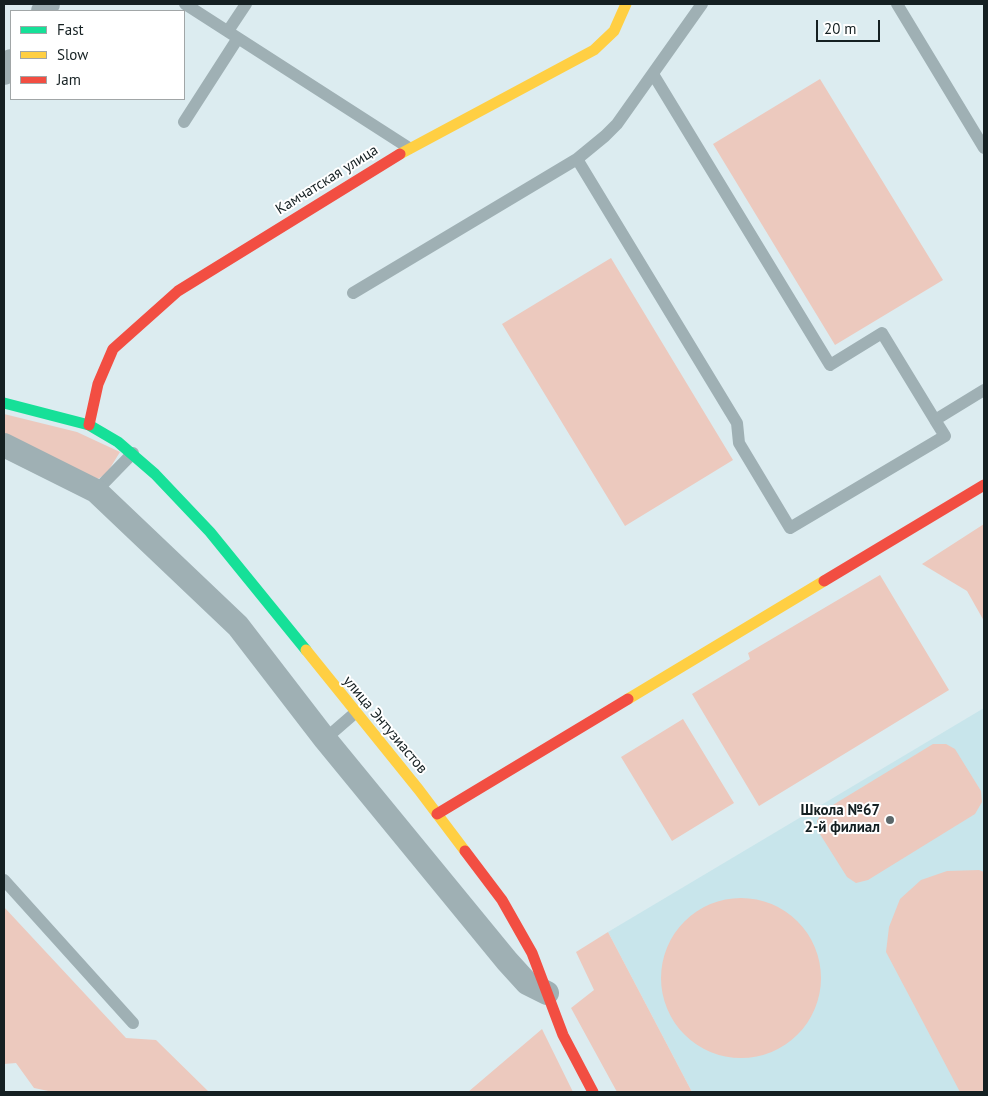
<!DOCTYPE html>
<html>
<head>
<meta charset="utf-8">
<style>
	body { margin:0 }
	#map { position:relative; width:988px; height:1096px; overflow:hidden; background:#dcecf0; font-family:"PT Sans",sans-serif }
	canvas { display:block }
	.frame { position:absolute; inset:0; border:5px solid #152022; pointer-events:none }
	.legend { position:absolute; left:10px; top:10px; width:175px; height:90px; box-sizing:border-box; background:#fff; border:1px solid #a1a6a7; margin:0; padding:6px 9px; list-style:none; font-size:15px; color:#152022 }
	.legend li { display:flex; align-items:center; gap:10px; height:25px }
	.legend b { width:25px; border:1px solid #a1a6a7 }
	.scale { position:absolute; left:816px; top:20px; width:64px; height:22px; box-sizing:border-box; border:2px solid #152022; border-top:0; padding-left:6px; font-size:15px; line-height:18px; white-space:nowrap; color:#152022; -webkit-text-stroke:4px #fff; paint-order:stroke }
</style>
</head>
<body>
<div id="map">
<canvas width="988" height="1096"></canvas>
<div class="frame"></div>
<ul class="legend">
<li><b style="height:6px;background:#16e098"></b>Fast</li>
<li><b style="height:6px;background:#ffcf43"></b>Slow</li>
<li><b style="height:6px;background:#f24e42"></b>Jam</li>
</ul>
<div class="scale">20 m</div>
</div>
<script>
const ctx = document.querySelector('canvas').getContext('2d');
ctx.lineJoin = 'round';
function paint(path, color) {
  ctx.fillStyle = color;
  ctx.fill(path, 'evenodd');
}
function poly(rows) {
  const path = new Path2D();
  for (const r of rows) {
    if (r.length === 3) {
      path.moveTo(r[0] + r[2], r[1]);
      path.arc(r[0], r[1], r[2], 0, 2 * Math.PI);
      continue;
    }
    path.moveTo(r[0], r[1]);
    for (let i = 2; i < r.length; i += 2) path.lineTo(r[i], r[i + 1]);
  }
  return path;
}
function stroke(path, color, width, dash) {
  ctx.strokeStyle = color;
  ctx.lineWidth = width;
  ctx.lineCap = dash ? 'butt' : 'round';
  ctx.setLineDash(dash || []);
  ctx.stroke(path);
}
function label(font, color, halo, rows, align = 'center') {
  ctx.font = font + ' "PT Sans",sans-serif';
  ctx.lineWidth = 4;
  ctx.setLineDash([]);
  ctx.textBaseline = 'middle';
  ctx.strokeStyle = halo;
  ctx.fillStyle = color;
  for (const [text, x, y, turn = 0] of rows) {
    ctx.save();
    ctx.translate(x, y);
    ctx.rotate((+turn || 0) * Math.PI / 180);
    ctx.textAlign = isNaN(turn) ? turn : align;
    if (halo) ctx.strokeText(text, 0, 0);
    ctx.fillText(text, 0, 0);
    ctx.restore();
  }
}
paint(poly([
	[984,708,984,1092,692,1092,608,932]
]), '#c8e5eb');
paint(poly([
	[820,79,943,280,835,345,713,144],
	[611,258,733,460,625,526,502,324],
	[4,414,77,432,120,452,107,473,98,479,4,437],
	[984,524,984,621,967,591,922,564],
	[880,575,949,690,759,806,692,694,750,659,748,653],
	[683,719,734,803,672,841,621,757],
	[933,744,946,744,955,749,981,791,982,802,975,814,868,880,856,883,847,877,818,831,817,821,823,811],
	[979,870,984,872,984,1092,960,1092,886,952,889,927,900,899,921,880,947,871],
	[741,978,80],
	[4,907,126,1038,156,1040,209,1092,53,1092,34,1088,16,1063,4,1064],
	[608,932,692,1092,617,1092,571,1008,594,990,576,952],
	[542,1029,573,1092,468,1092]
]), '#ecc9be');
stroke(poly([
	[185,4,409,148],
	[897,4,984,148],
	[228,31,246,4],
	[653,74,830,365,882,333,935,420],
	[184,122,238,38],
	[577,159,605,136,617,124,702,4],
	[353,293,577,159,737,423,739,443,790,528,945,436,935,420,984,390],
	[96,491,133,453],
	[325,739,355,713],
	[4,880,133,1023]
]), '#9fb0b4', 12);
stroke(poly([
	[43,11,48,4],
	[4,73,11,61],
	[4,445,96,491,238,626,325,739,507,961,527,983,547,993]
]), '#9fb0b4', 24);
stroke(poly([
	[4,403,89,425,118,442,155,474,210,532,306,650]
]), '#16e098', 11);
stroke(poly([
	[400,154,594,50,614,31,626,4],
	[306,650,419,790,465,851],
	[628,699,824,581]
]), '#ffcf43', 11);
stroke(poly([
	[89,425,98,384,113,349,178,291,400,154],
	[824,581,984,485],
	[437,814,628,699],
	[465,851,502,900,532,953,563,1035,593,1092]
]), '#f24e42', 11);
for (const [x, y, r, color] of [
	[890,820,5,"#5b676a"]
]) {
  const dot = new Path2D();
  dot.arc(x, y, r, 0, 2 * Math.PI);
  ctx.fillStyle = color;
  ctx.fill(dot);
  stroke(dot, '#fff', 2);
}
label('15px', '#152022', '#fff', [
	["Камчатская улица",327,180,-32],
	["улица Энтузиастов",385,725,50]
]);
label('bold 15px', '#152022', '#fff', [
	["Школа №67",880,811],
	["2-й филиал",880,828]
], 'right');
</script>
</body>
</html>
